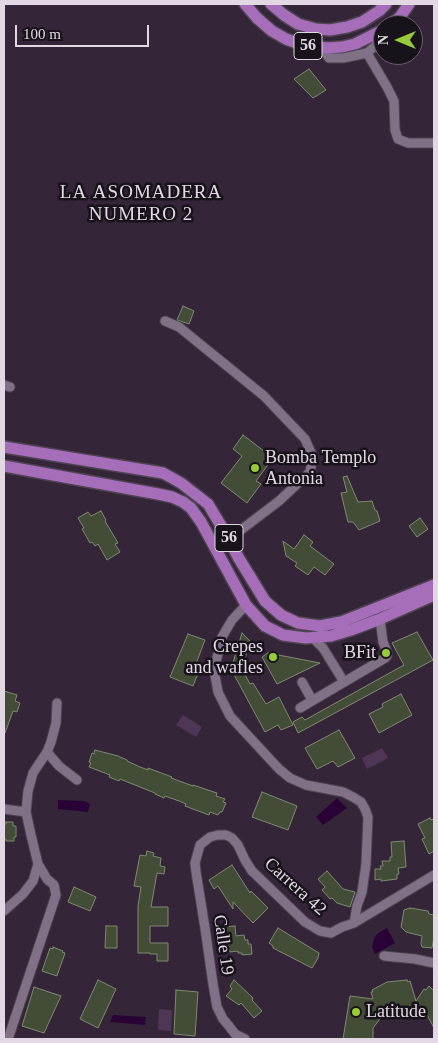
<!DOCTYPE html>
<html>
<head>
<meta charset="utf-8">
<style>
	body { margin:0 }
	#map { position:relative; width:438px; height:1043px; overflow:hidden; background:#342638; font-family:"Times New Roman",serif }
	canvas { display:block }
	.frame { position:absolute; inset:0; border:5px solid #e1d8e4; pointer-events:none }
	.north { position:absolute; left:373px; top:15px; width:50px; height:50px; box-sizing:border-box; background:#18121a; border:1px solid #68616b; border-radius:50%; rotate:270deg; font-size:14px; font-weight:700; line-height:20px; text-align:center; color:#e1d8e4 }
	.north::after { content:''; display:block; margin:auto; width:18px; height:22px; background:#97cc38; clip-path:polygon(50% 0,100% 100%,50% 72%,0 100%) }
	.scale { position:absolute; left:15px; top:25px; width:134px; height:22px; box-sizing:border-box; border:2px solid #e1d8e4; border-top:0; padding-left:6px; font-size:15px; line-height:18px; white-space:nowrap; color:#e1d8e4; -webkit-text-stroke:4px #18121a; paint-order:stroke }
</style>
</head>
<body>
<div id="map">
<canvas width="438" height="1043"></canvas>
<div class="frame"></div>
<div class="north">N</div>
<div class="scale">100 m</div>
</div>
<script>
const ctx = document.querySelector('canvas').getContext('2d');
ctx.lineJoin = 'round';
function paint(path, color) {
  ctx.fillStyle = color;
  ctx.fill(path, 'evenodd');
}
function poly(rows) {
  const path = new Path2D();
  for (const r of rows) {
    path.moveTo(r[0], r[1]);
    for (let i = 2; i < r.length; i += 2) path.lineTo(r[i], r[i + 1]);
  }
  return path;
}
function stroke(path, color, width, dash) {
  ctx.strokeStyle = color;
  ctx.lineWidth = width;
  ctx.lineCap = dash ? 'butt' : 'round';
  ctx.setLineDash(dash || []);
  ctx.stroke(path);
}
function label(font, color, halo, rows, align = 'center') {
  ctx.font = font + ' "Times New Roman",serif';
  ctx.lineWidth = 5;
  ctx.setLineDash([]);
  ctx.textBaseline = 'middle';
  ctx.strokeStyle = halo;
  ctx.fillStyle = color;
  for (const [text, x, y, turn = 0] of rows) {
    ctx.save();
    ctx.translate(x, y);
    ctx.rotate((+turn || 0) * Math.PI / 180);
    ctx.textAlign = isNaN(turn) ? turn : align;
    if (halo) ctx.strokeText(text, 0, 0);
    ctx.fillText(text, 0, 0);
    ctx.restore();
  }
}
paint(poly([
	[183,715,202,727,196,737,176,725],
	[382,748,388,758,367,769,362,758],
	[159,1009,172,1010,171,1031,158,1030]
]), '#4e3756');
paint(poly([
	[337,798,347,808,323,825,316,817],
	[58,800,84,801,90,804,88,812,58,809],
	[387,928,395,943,375,954,372,947,374,939,377,934],
	[113,1015,146,1017,145,1025,110,1022]
]), '#2a0336');
const building = poly([
	[309,69,326,90,313,98,294,79,309,69],
	[183,306,194,311,189,324,177,320,183,306],
	[243,435,273,458,256,481,261,484,247,503,221,483,242,456,233,449,243,435],
	[347,476,358,502,372,501,375,510,377,511,380,521,359,530,353,522,348,522,341,493,347,492,343,477,347,476],
	[101,511,106,520,105,521,118,543,115,544,120,552,107,560,98,544,95,546,92,542,90,543,82,529,84,528,78,518,88,512,91,516,101,511],
	[420,518,428,529,417,537,409,526,420,518],
	[304,535,313,542,310,546,334,564,325,575,314,567,308,575,295,566,297,563,286,556,283,541,294,549,304,535],
	[417,632,433,660,298,733,293,722,302,717,305,720,404,665,392,643,417,632],
	[242,633,250,641,242,669,250,684,253,683,266,704,279,697,293,725,281,730,278,725,265,732,231,669,242,633],
	[188,634,205,640,194,669,199,671,193,686,170,677,188,634],
	[268,653,320,663,277,684,262,657,268,653],
	[4,691,17,695,15,701,20,703,17,712,13,711,5,733,4,733,4,691],
	[401,694,412,715,379,733,369,714,383,707,382,704,401,694],
	[339,730,355,758,338,767,333,761,317,769,305,748,339,730],
	[95,750,118,756,127,760,127,761,140,767,148,770,148,768,172,777,171,778,193,786,193,785,217,793,216,796,225,799,223,802,226,803,222,812,220,812,218,815,210,812,209,815,185,806,186,804,179,801,165,796,164,798,155,794,155,793,120,779,119,781,109,777,110,775,89,767,91,763,89,762,92,753,94,754,95,750],
	[262,792,297,806,288,830,252,817,262,792],
	[430,818,431,820,434,819,434,851,429,854,422,839,425,838,418,824,430,818],
	[6,822,13,822,13,826,16,826,16,837,14,837,14,841,6,841,6,839,4,839,4,824,6,824,6,822],
	[404,841,406,867,398,868,399,874,397,874,397,879,381,881,381,879,375,880,375,869,381,869,380,866,383,866,382,861,390,861,390,857,392,857,391,842,404,841],
	[147,851,154,853,153,856,161,858,160,866,165,867,164,874,157,873,151,907,168,907,168,926,150,926,150,943,168,943,168,961,157,961,157,954,150,954,150,953,138,953,138,906,141,887,134,886,140,855,146,856,147,851],
	[232,865,250,893,251,891,268,908,253,923,233,902,233,909,218,886,214,889,209,880,232,865],
	[327,871,343,889,355,892,350,907,337,903,332,898,330,899,322,890,325,887,318,879,327,871],
	[74,887,96,897,90,911,68,902,74,887],
	[410,908,428,911,429,914,434,915,434,937,432,948,422,947,421,944,422,936,406,932,401,927,404,910,410,908],
	[106,926,117,926,117,948,105,948,106,926],
	[235,926,236,936,244,935,245,940,248,940,248,944,251,944,252,954,242,955,242,953,238,953,238,951,230,952,227,938,224,938,223,927,235,926],
	[278,928,319,953,318,958,312,968,273,948,273,946,269,943,278,928],
	[53,947,63,951,62,952,65,953,57,976,42,971,50,948,53,949,53,947],
	[98,980,116,989,98,1028,80,1019,98,980],
	[234,980,253,998,252,1000,262,1011,254,1018,241,1003,239,1005,226,996,232,989,230,986,234,980],
	[407,980,408,982,410,981,416,1001,424,989,426,990,429,986,434,991,434,1028,427,1015,408,1008,396,1008,381,1017,380,1019,373,1028,373,1039,343,1039,350,996,373,999,371,992,373,992,372,990,387,982,407,980],
	[34,987,61,996,44,1033,22,1026,34,987],
	[176,990,198,992,195,1036,174,1034,176,990]
]);
paint(building, '#424c36');
stroke(building, '#7f8a72', 1);
const minor = poly([
	[321,47,329,58,343,58,367,53,376,45,382,31],
	[367,53,387,87,394,101,395,130,398,139,408,143,434,143],
	[165,321,179,327,264,396,305,439,313,457,310,472,279,501,229,539],
	[4,385,10,387],
	[246,605,232,620,222,637,214,670,218,692,230,716,279,769,290,778,306,785,343,792,353,797,361,802,365,809,368,817,366,864,362,892,357,906,354,923],
	[313,638,323,648,344,682],
	[302,682,312,700],
	[300,708,385,658,387,656,387,652,383,642,380,619],
	[47,752,59,766,77,780],
	[4,809,26,812],
	[4,911,23,894,33,881,38,864,31,835,26,812,28,791,33,773,47,752,51,742,56,723,57,703],
	[384,956,415,959,434,963],
	[8,1039,56,895,54,885,47,879,38,864],
	[245,1039,235,1034,229,1026,223,1019,217,1007,213,984,205,928,196,872,195,863,200,845,210,837,218,835,226,835,232,838,238,845,245,860,252,871,305,922,320,931,331,933,342,927,354,923,434,875]
]);
const major = poly([
	[245,4,257,18,272,31,286,39,302,45,327,48,342,47,355,44,383,30],
	[271,4,284,15,298,24,316,29,330,30,347,27,362,22,379,11,386,4],
	[390,25,400,17,409,4],
	[4,447,163,473,181,483,208,504,229,539,238,557,265,601,281,615,298,623,320,626,341,622,434,585],
	[4,466,158,494,172,497,183,502,191,508,201,522,246,605,265,626,283,635,306,638,331,636,351,630,380,619,434,595]
]);
stroke(minor, '#4e4352', 11);
stroke(major, '#4e4352', 14);
stroke(minor, '#817187', 9);
stroke(major, '#a66db9', 11);
for (const [x, y, r, color] of [
	[255,468,5,"#97cc38"],
	[386,653,5,"#97cc38"],
	[273,657,5,"#97cc38"],
	[356,1012,5,"#97cc38"]
]) {
  const dot = new Path2D();
  dot.arc(x, y, r, 0, 2 * Math.PI);
  ctx.fillStyle = color;
  ctx.fill(dot);
  stroke(dot, '#18121a', 2);
}
for (const [x, y, w] of [
	[308,46,28],
	[229,538,28]
]) {
  const box = new Path2D();
  box.roundRect(x - w / 2, y - 13.5, w, 27, 4);
  ctx.fillStyle = '#18121a';
  ctx.fill(box);
  stroke(box, '#e1d8e4', 1);
}
label('bold 16px', '#e1d8e4', null, [
	["56",308,46],
	["56",229,538]
]);
label('18px', '#e1d8e4', '#18121a', [
	["Bomba Templo",265,458],
	["Antonia",265,479],
	["Crepes",263,647,"right"],
	["and wafles",263,668,"right"],
	["BFit",376,653,"right"],
	["Latitude",366,1012]
], 'left');
label('18px', '#e1d8e4', '#18121a', [
	["Carrera 42",295,887,42],
	["Calle 19",223,945,82]
]);
ctx.letterSpacing = '1px';
label('19px', '#e1d8e4', '#18121a', [
	["LA ASOMADERA",141,193],
	["NUMERO 2",141,215]
]);
ctx.letterSpacing = '0px';
</script>
</body>
</html>
